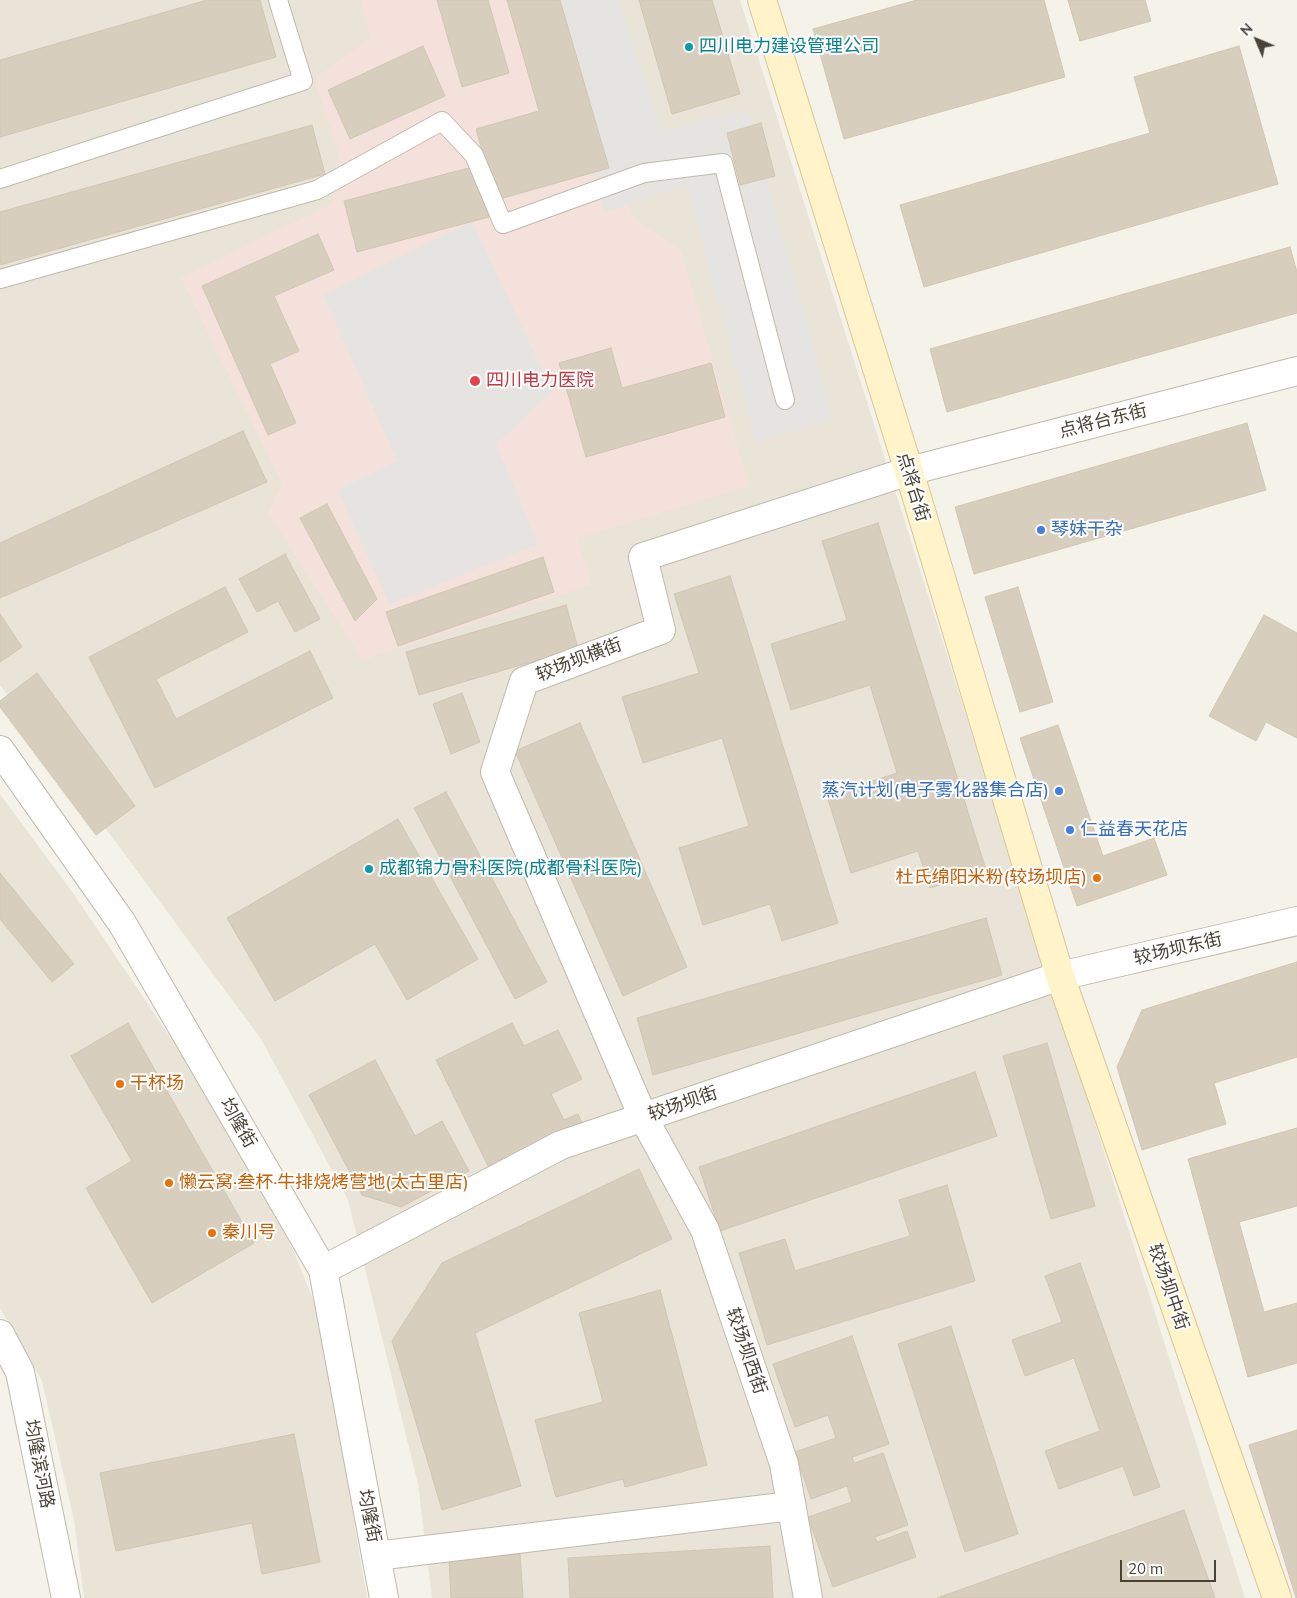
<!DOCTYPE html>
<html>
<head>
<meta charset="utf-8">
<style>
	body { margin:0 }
	#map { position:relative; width:1297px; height:1598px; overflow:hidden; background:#f5f2e9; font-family:Mulish,sans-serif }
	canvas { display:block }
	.north { position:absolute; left:1232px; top:15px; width:50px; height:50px; -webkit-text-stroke:4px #fff; paint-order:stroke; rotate:315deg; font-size:14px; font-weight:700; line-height:20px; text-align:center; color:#494237 }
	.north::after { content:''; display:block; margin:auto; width:18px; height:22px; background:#494237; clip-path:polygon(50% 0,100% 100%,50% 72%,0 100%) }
	.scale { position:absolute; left:1120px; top:1560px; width:96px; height:22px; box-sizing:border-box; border:2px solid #494237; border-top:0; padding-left:6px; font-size:15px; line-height:18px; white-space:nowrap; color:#494237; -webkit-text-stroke:4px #fff; paint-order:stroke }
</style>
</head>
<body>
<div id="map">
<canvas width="1297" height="1598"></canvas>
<div class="north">N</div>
<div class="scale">20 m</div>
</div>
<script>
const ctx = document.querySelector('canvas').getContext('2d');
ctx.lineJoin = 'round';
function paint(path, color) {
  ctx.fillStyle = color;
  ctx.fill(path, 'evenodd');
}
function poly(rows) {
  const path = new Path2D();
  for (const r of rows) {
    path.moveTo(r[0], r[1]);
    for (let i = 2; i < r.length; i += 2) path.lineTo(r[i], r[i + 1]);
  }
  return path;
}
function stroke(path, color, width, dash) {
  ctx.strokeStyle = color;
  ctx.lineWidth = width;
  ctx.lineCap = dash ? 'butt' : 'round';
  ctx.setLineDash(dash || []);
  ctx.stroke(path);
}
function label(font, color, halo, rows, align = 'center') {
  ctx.font = font + ' Mulish,"Noto Sans SC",sans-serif';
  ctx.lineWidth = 4;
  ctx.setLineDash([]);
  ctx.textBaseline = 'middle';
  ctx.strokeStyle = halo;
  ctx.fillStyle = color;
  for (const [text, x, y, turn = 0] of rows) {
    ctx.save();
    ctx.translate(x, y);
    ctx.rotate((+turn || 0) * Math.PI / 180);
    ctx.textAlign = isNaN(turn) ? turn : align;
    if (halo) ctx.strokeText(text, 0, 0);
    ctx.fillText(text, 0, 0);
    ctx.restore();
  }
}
paint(poly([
	[0,0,740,0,1245,1598,432,1598,418,1484,348,1200,261,1039,0,685],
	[0,794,75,896,181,1053,281,1220,319,1314,367,1598,84,1598,74,1520,42,1381,0,1308]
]), '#e9e4d7');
paint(poly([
	[361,0,578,0,631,215,681,251,749,486,578,538,591,585,362,660,268,513,282,483,181,278,332,204,339,155,314,79,371,37]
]), '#f5e1dc');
paint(poly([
	[543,0,619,0,661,131,747,109,833,419,756,442,687,185,605,212],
	[472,221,552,391,496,444,538,544,390,604,337,490,397,461,323,295]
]), '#e6e4e0');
const building = poly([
	[207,0,260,0,276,57,0,137,0,60,207,0],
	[437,0,488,0,509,73,462,87,437,0],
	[507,0,560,0,609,168,496,200,476,129,539,111,507,0],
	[639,0,712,0,740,94,672,114,639,0],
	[917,0,1044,0,1065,77,844,139,813,29,917,0],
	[1068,0,1145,0,1151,21,1080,41,1068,0],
	[423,46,445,96,350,139,328,90,423,46],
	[1239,46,1278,184,924,287,900,205,1150,133,1134,77,1239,46],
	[761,123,775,176,740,185,727,133,761,123],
	[312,125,325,174,0,265,0,212,312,125],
	[476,166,489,217,357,252,344,201,476,166],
	[318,234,334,270,274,296,299,351,270,364,296,423,268,435,202,286,318,234],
	[1290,247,1297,272,1297,313,947,412,930,349,1290,247],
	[611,348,622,388,711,363,725,417,586,457,559,363,611,348],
	[1247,423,1266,490,974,574,955,507,1247,423],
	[243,431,267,482,0,598,0,543,243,431],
	[327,504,377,599,355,621,300,518,327,504],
	[878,523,986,870,930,888,918,851,851,873,827,796,897,773,870,685,791,710,771,644,847,620,822,541,878,523],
	[285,554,320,619,295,632,278,601,257,612,239,579,285,554],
	[543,557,554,592,398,646,386,612,543,557],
	[730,576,838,923,782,941,770,904,703,925,679,848,749,826,722,738,643,763,622,697,699,673,674,594,730,576],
	[225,587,248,632,156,679,176,719,310,651,333,698,155,788,89,657,225,587],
	[1018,587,1053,702,1020,712,985,597,1018,587],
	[566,605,578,648,419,695,406,652,566,605],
	[0,614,22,647,0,662,0,614],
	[1264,615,1297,633,1297,738,1266,722,1256,741,1209,716,1264,615],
	[37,673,135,806,96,835,0,707,0,701,37,673],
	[462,693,480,742,451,754,433,704,462,693],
	[580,723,687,967,623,996,515,751,580,723],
	[1058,725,1103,856,1154,838,1167,875,1077,906,1020,738,1058,725],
	[446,792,547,982,515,999,414,808,446,792],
	[398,819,478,959,407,1000,375,944,275,1001,227,918,398,819],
	[0,873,74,964,52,982,0,919,0,873],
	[986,918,1002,975,653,1075,637,1018,986,918],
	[1297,962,1297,1057,1214,1083,1226,1124,1142,1150,1117,1067,1142,1010,1297,962],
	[128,1023,254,1243,152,1303,86,1188,132,1161,71,1056,128,1023],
	[512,1023,524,1046,558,1030,582,1079,551,1094,564,1120,578,1114,584,1127,491,1172,436,1060,512,1023],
	[1047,1043,1095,1206,1051,1219,1003,1056,1047,1043],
	[375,1060,415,1136,442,1121,469,1171,401,1207,362,1195,309,1095,375,1060],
	[975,1072,997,1136,720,1231,699,1167,975,1072],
	[1297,1128,1297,1206,1239,1222,1264,1312,1297,1303,1297,1363,1248,1377,1188,1159,1297,1128],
	[639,1169,672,1239,475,1333,521,1486,442,1510,392,1341,442,1263,639,1169],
	[947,1185,975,1281,767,1345,739,1253,785,1239,795,1271,910,1236,899,1200,947,1185],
	[1080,1263,1160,1487,1134,1496,1123,1466,1059,1489,1045,1451,1100,1431,1074,1358,1025,1376,1012,1340,1062,1322,1045,1276,1080,1263],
	[660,1290,707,1465,625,1487,623,1479,556,1497,535,1420,603,1402,579,1313,660,1290],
	[951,1326,1018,1534,965,1552,898,1344,951,1326],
	[852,1336,889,1444,852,1457,854,1463,883,1453,908,1525,875,1537,877,1542,907,1531,916,1557,833,1587,808,1517,852,1502,847,1486,811,1499,795,1452,836,1438,828,1415,795,1427,773,1364,852,1336],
	[1297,1430,1297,1598,1296,1598,1249,1445,1297,1430],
	[294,1434,320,1562,262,1574,252,1523,116,1551,100,1473,294,1434],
	[1184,1510,1215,1598,937,1598,1184,1510],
	[770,1546,773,1598,570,1598,568,1558,770,1546],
	[520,1554,523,1598,451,1598,449,1559,520,1554]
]);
paint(building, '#d7cebe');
stroke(building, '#d2c6b1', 1);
const lane = poly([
	[0,179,303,81,278,0],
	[0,279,317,190,442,121,474,155,503,224,644,173,723,163,785,400]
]);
const street = poly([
	[0,750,122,923,323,1270,384,1598],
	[323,1270,561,1145,1060,976,1297,921],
	[0,1334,20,1372,66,1598],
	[376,1556,791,1506],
	[808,1598,784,1464,705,1230,643,1117,495,772,524,681,661,630,643,557,909,471,1297,371]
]);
const secondary = poly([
	[762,0,909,471,1060,976,1277,1598]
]);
stroke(lane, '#c1baab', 20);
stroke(street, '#c1baab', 30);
stroke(secondary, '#d6c798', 30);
stroke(lane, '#fff', 18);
stroke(street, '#fff', 28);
stroke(secondary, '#fff4c9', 28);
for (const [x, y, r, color] of [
	[689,47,5,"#0f9aa8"],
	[475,381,6,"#e0444e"],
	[1041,530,5,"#3f7fe0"],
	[1059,791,5,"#3f7fe0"],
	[1070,830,5,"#3f7fe0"],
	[369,869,5,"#0f9aa8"],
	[1097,878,5,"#e8710a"],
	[120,1084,5,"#e8710a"],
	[169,1183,5,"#e8710a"],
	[212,1233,5,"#e8710a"]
]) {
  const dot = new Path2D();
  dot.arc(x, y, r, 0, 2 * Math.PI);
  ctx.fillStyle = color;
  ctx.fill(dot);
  stroke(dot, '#fff', 2);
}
label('18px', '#0d838f', '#fff', [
	["四川电力建设管理公司",699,47],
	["成都锦力骨科医院(成都骨科医院)",379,869]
], 'left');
label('18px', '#be3a42', '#fff', [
	["四川电力医院",486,381]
], 'left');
label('18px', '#494237', '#fff', [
	["点将台东街",1103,421,-14],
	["点将台街",913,487,73],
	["较场坝横街",579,660,-21],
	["较场坝东街",1178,949,-13],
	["较场坝街",683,1104,-19],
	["均隆街",238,1123,60],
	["较场坝中街",1168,1287,71],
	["较场坝西街",746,1351,71],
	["均隆滨河路",39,1464,79],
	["均隆街",369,1516,79]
]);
label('18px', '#366cbe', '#fff', [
	["琴妹干杂",1051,530],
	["蒸汽计划(电子雾化器集合店)",1049,791,"right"],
	["仁益春天花店",1080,830]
], 'left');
label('18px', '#c56008', '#fff', [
	["杜氏绵阳米粉(较场坝店)",1087,878,"right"],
	["干杯场",130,1084],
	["懒云窝·叁杯·牛排烧烤营地(太古里店)",179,1183],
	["秦川号",222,1233]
], 'left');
</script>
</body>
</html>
